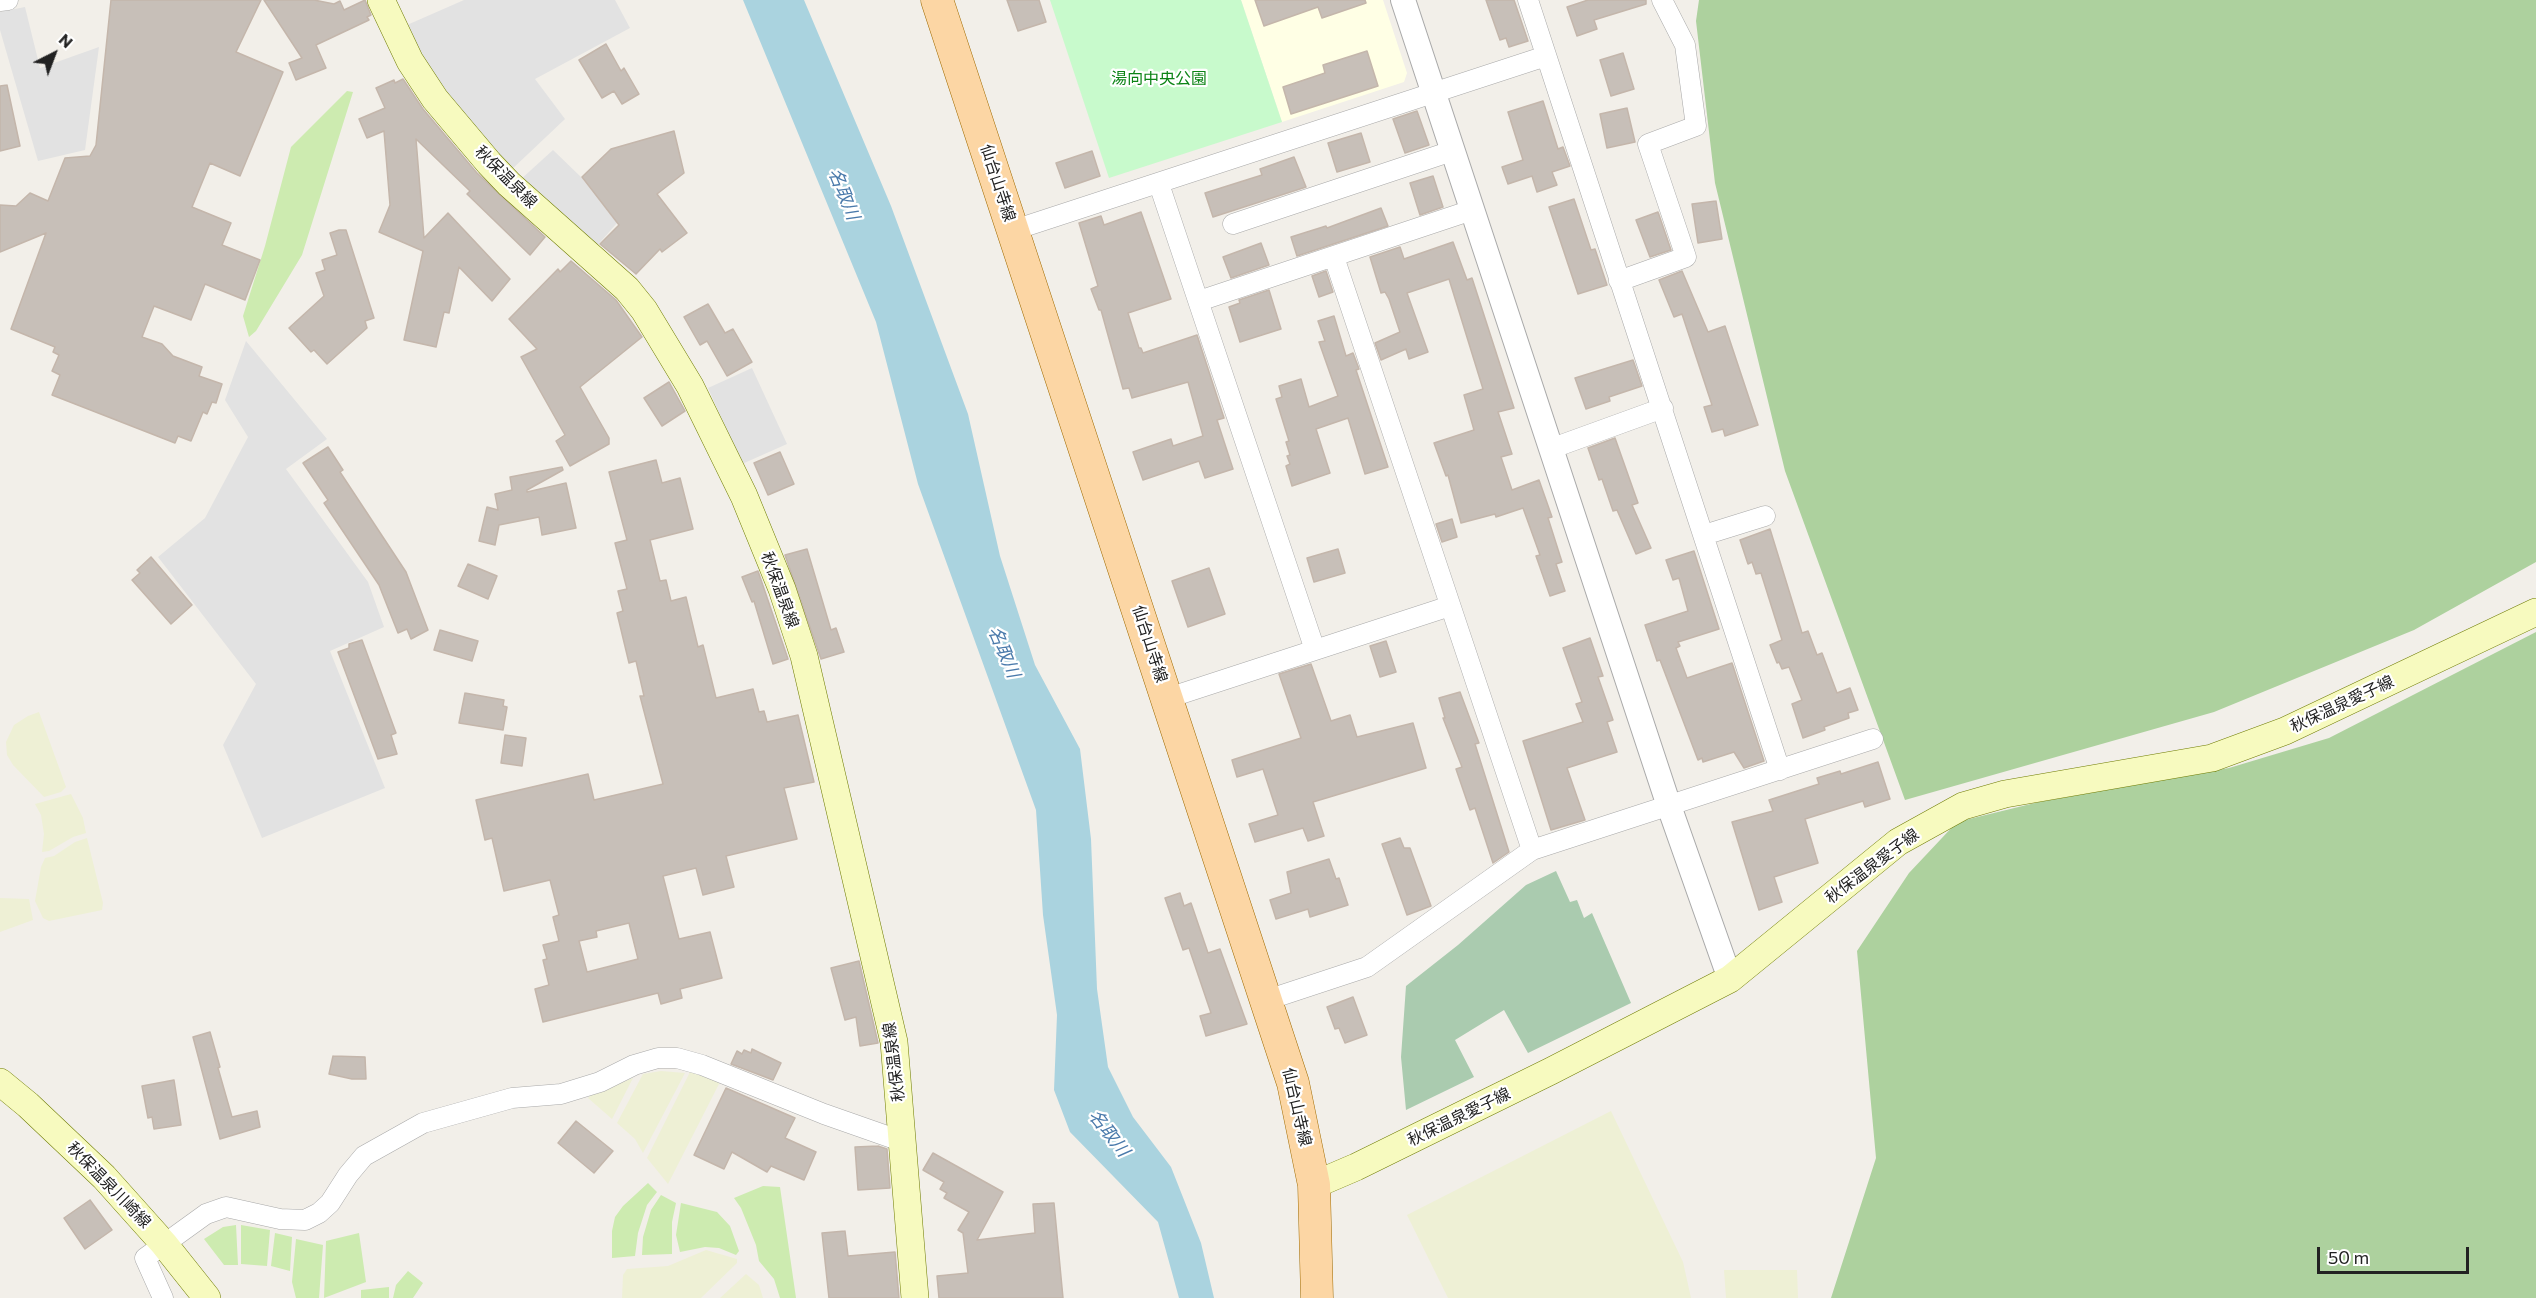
<!DOCTYPE html>
<html>
<head>
<meta charset="utf-8">
<style>
	body { margin:0 }
	#map { position:relative; width:2536px; height:1298px; overflow:hidden; background:#f2efe9; font-family:Commissioner,sans-serif }
	canvas { display:block }
	.north { position:absolute; left:24px; top:24px; width:60px; height:60px; -webkit-text-stroke:4px #fff; paint-order:stroke; rotate:42deg; font-size:16px; font-weight:700; line-height:24px; text-align:center; color:#222 }
	.north::after { content:''; display:block; margin:auto; width:21px; height:27px; background:#222; clip-path:polygon(50% 0,100% 100%,50% 72%,0 100%) }
	.scale { position:absolute; left:2317px; top:1247px; width:152px; height:27px; box-sizing:border-box; border:3px solid #222; border-top:0; padding-left:8px; font-size:18px; line-height:21px; white-space:nowrap; color:#222; -webkit-text-stroke:4px #fff; paint-order:stroke }
</style>
</head>
<body>
<div id="map">
<canvas width="2536" height="1298"></canvas>
<div class="north">N</div>
<div class="scale">50 m</div>
</div>
<script>
const ctx = document.querySelector('canvas').getContext('2d');
ctx.lineJoin = 'round';
function paint(path, color) {
  ctx.fillStyle = color;
  ctx.fill(path, 'evenodd');
}
function poly(rows) {
  const path = new Path2D();
  for (const r of rows) {
    path.moveTo(r[0], r[1]);
    for (let i = 2; i < r.length; i += 2) path.lineTo(r[i], r[i + 1]);
  }
  return path;
}
function stroke(path, color, width, dash) {
  ctx.strokeStyle = color;
  ctx.lineWidth = width;
  ctx.lineCap = dash ? 'butt' : 'round';
  ctx.setLineDash(dash || []);
  ctx.stroke(path);
}
function label(font, color, halo, rows, align = 'center') {
  ctx.font = font + ' Commissioner,"Noto Sans JP",sans-serif';
  ctx.lineWidth = 4.5;
  ctx.setLineDash([]);
  ctx.textBaseline = 'middle';
  ctx.strokeStyle = halo;
  ctx.fillStyle = color;
  for (const [text, x, y, turn = 0] of rows) {
    ctx.save();
    ctx.translate(x, y);
    ctx.rotate((+turn || 0) * Math.PI / 180);
    ctx.textAlign = isNaN(turn) ? turn : align;
    if (halo) ctx.strokeText(text, 0, 0);
    ctx.fillText(text, 0, 0);
    ctx.restore();
  }
}
paint(poly([
	[1241,0,1383,0,1407,73,1404,82,1282,122]
]), '#ffffe5');
paint(poly([
	[39,712,66,787,61,792,44,797,13,765,7,755,6,742,14,725,28,716],
	[71,794,83,818,86,833,73,837,49,851,42,852,44,834,41,815,35,804],
	[87,838,103,903,102,910,49,921,43,918,35,901,41,867,45,858,54,856,75,842],
	[0,898,29,899,33,920,0,932],
	[661,1071,685,1073,643,1153,635,1139,617,1123,643,1074],
	[690,1072,720,1082,668,1184,647,1158],
	[633,1078,612,1119,588,1098,592,1094],
	[1611,1111,1683,1262,1691,1298,1448,1298,1407,1215],
	[706,1250,737,1259,737,1263,701,1298,622,1298,623,1275,627,1269,668,1266],
	[1724,1270,1797,1270,1798,1298,1726,1298],
	[746,1274,759,1285,763,1298,720,1298]
]), '#eef0d5');
paint(poly([
	[347,91,353,92,302,255,256,331,249,337,243,316,265,246,291,147],
	[648,1183,657,1192,647,1205,638,1233,635,1256,612,1258,612,1231,615,1217,623,1206],
	[763,1186,780,1187,796,1298,780,1298,774,1279,759,1261,756,1245,741,1208,734,1198],
	[661,1195,676,1203,672,1222,672,1254,642,1255,643,1237,651,1210],
	[681,1203,717,1212,730,1226,739,1251,736,1255,719,1248,705,1247,680,1252,676,1235],
	[236,1225,238,1265,224,1265,204,1239,223,1227],
	[241,1225,270,1230,267,1266,241,1264],
	[275,1233,292,1237,290,1271,271,1266],
	[359,1233,366,1282,324,1298,326,1241],
	[296,1239,323,1245,319,1298,296,1298,292,1282],
	[408,1271,423,1283,413,1298,393,1298,396,1285],
	[389,1287,389,1298,361,1298,361,1290]
]), '#cdebb0');
paint(poly([
	[1699,0,2536,0,2536,562,2414,630,2214,712,1905,800,1785,471,1715,183,1696,21],
	[2536,632,2536,1298,1831,1298,1876,1158,1857,951,1909,873,1957,822,2039,802,2229,768,2329,738]
]), '#add19e');
paint(poly([
	[1556,871,1570,902,1577,900,1584,918,1592,913,1631,1003,1528,1053,1504,1010,1455,1040,1474,1077,1406,1110,1401,1057,1406,986,1458,945,1526,885]
]), '#aacbaf');
paint(poly([
	[1050,0,1241,0,1282,122,1109,178]
]), '#c8facc');
paint(poly([
	[464,0,615,0,630,28,535,79,565,119,509,172,425,64,407,25],
	[25,7,40,68,99,47,85,150,38,161,0,30,0,12],
	[553,150,581,177,617,223,595,248,520,180],
	[246,341,327,439,286,469,368,582,384,627,330,651,385,788,262,838,223,745,256,684,158,557,205,518,248,437,225,400],
	[752,368,787,444,742,464,708,388]
]), '#e2e2e2');
paint(poly([
	[743,0,804,0,891,206,968,414,1000,556,1035,665,1080,749,1091,839,1097,989,1108,1067,1133,1117,1171,1167,1201,1243,1214,1298,1179,1298,1158,1222,1070,1132,1054,1090,1057,1015,1043,915,1036,810,918,484,876,322]
]), '#aad3df');
const building = poly([
	[111,0,261,0,236,52,283,72,240,176,210,163,192,207,231,223,222,245,260,260,245,300,205,284,191,320,154,306,142,337,162,344,173,356,202,367,199,376,222,384,216,403,212,402,207,414,203,412,191,441,178,436,175,443,52,395,60,375,52,371,59,355,53,352,55,347,11,329,46,233,0,252,0,205,16,206,30,193,48,201,65,158,90,156,96,145,111,0],
	[264,0,314,0,334,4,340,1,344,10,365,0,371,15,367,17,369,20,316,45,326,68,296,80,289,63,302,58,264,0],
	[1007,0,1039,0,1046,22,1018,31,1007,0],
	[1255,0,1365,0,1366,3,1322,18,1318,7,1264,26,1255,0],
	[1486,0,1514,0,1528,41,1509,47,1506,38,1500,40,1486,0],
	[1588,0,1646,0,1646,4,1594,20,1597,29,1577,36,1567,7,1588,0],
	[606,44,621,71,624,68,639,94,622,104,614,91,602,98,579,60,606,44],
	[1367,51,1378,86,1291,114,1283,87,1325,73,1323,65,1367,51],
	[1623,53,1634,89,1611,96,1600,60,1623,53],
	[403,79,423,109,477,173,545,237,530,255,467,194,470,191,416,139,424,238,448,213,510,279,492,301,459,267,449,313,444,312,436,347,404,340,423,251,379,232,390,205,384,131,367,138,359,119,385,108,376,88,394,80,395,83,403,79],
	[7,85,20,146,0,151,0,86,7,85],
	[1543,101,1558,149,1563,147,1570,166,1552,172,1557,185,1537,192,1532,176,1508,184,1502,167,1523,160,1508,112,1543,101],
	[1627,108,1635,142,1607,148,1600,114,1627,108],
	[1417,111,1429,145,1405,153,1393,119,1417,111],
	[674,131,684,173,657,194,687,233,662,252,660,249,636,274,600,244,619,225,582,177,611,149,674,131],
	[1361,133,1370,162,1337,172,1328,143,1361,133],
	[1092,151,1100,176,1065,188,1056,163,1092,151],
	[1294,157,1306,187,1213,217,1205,193,1262,175,1260,169,1294,157],
	[1433,176,1443,207,1420,215,1410,183,1433,176],
	[1574,199,1591,250,1595,249,1607,285,1578,294,1549,207,1574,199],
	[1716,201,1722,239,1698,243,1692,204,1716,201],
	[1381,208,1388,226,1297,256,1291,237,1326,226,1327,228,1381,208],
	[1141,212,1171,299,1128,313,1139,348,1141,348,1143,353,1197,335,1224,418,1217,420,1233,469,1205,478,1199,461,1143,480,1133,452,1171,439,1173,446,1203,436,1188,382,1132,398,1129,388,1123,389,1101,310,1099,310,1091,289,1098,286,1079,223,1101,216,1104,225,1141,212],
	[1658,212,1671,250,1650,257,1636,220,1658,212],
	[339,230,346,230,374,318,365,321,367,328,327,364,314,350,311,352,289,328,324,296,316,273,325,270,322,260,337,255,330,233,339,230],
	[1453,242,1467,280,1472,278,1514,408,1498,412,1512,454,1501,457,1512,490,1539,480,1552,517,1548,518,1562,562,1556,564,1565,591,1550,596,1536,556,1540,555,1523,508,1496,517,1495,514,1461,523,1448,475,1446,476,1434,443,1474,430,1464,395,1483,389,1449,279,1407,293,1428,352,1409,359,1406,349,1381,360,1375,343,1400,332,1389,299,1385,292,1381,293,1370,257,1400,247,1404,259,1453,242],
	[1261,243,1269,265,1231,278,1223,257,1261,243],
	[571,261,616,300,642,337,580,387,609,438,609,444,570,466,556,441,565,435,521,357,537,349,509,319,558,269,560,272,571,261],
	[1326,271,1333,292,1319,297,1312,276,1326,271],
	[1682,271,1708,332,1725,326,1758,425,1725,436,1723,429,1712,432,1704,407,1712,405,1682,314,1674,317,1659,280,1682,271],
	[1269,290,1281,329,1240,342,1229,307,1240,303,1239,300,1269,290],
	[708,304,725,333,733,329,752,362,727,376,707,341,700,345,684,317,708,304],
	[1334,316,1346,356,1353,353,1359,369,1356,370,1388,467,1365,474,1348,418,1316,429,1330,473,1292,486,1286,466,1290,464,1287,456,1290,455,1286,442,1289,441,1276,399,1282,397,1279,386,1301,379,1309,407,1338,396,1319,342,1325,341,1318,321,1334,316],
	[1633,360,1642,386,1609,397,1610,401,1586,409,1575,378,1633,360],
	[669,382,685,411,662,426,644,398,669,382],
	[1615,438,1638,503,1632,505,1651,548,1636,554,1617,510,1613,511,1602,479,1599,480,1588,448,1615,438],
	[328,447,343,470,340,472,406,572,428,630,411,639,407,629,398,633,379,585,324,503,328,500,303,463,328,447],
	[780,452,794,484,768,495,754,463,780,452],
	[656,460,662,483,680,478,693,529,650,540,660,581,666,580,671,601,686,597,698,647,703,645,716,698,753,689,759,712,764,711,767,722,798,715,814,782,784,788,797,839,726,856,734,887,703,895,696,868,663,876,679,939,710,932,722,978,680,989,682,998,661,1004,658,993,543,1022,535,989,549,985,543,960,547,959,543,945,559,941,553,917,559,915,550,880,504,891,492,838,485,840,476,800,588,774,594,800,663,784,640,696,644,696,636,661,629,663,617,613,623,611,618,591,627,589,615,543,627,540,609,472,656,460],
	[629,923,638,959,587,972,579,941,597,937,596,931,629,923],
	[562,467,563,470,527,490,527,492,566,483,576,528,542,535,539,517,499,525,495,545,479,541,487,507,498,510,495,494,512,490,510,477,562,467],
	[1452,519,1457,537,1442,542,1436,524,1452,519],
	[1770,529,1802,633,1808,631,1817,655,1822,653,1837,693,1850,688,1858,710,1848,713,1849,718,1824,727,1825,730,1803,738,1792,704,1802,700,1789,667,1782,669,1779,662,1777,663,1770,645,1782,640,1761,573,1756,574,1752,562,1748,564,1740,540,1770,529],
	[807,549,831,630,836,628,844,652,821,659,785,555,807,549],
	[1338,549,1345,573,1314,582,1307,558,1338,549],
	[1694,551,1719,629,1678,642,1680,646,1676,648,1687,678,1732,663,1764,761,1744,768,1734,752,1703,762,1702,758,1698,760,1660,660,1657,661,1645,625,1688,611,1679,578,1673,580,1666,560,1694,551],
	[151,557,192,605,171,624,132,580,140,573,137,570,151,557],
	[468,564,497,576,488,599,458,586,468,564],
	[1209,568,1225,614,1188,627,1172,581,1209,568],
	[758,571,788,659,773,664,754,601,752,602,742,577,758,571],
	[440,630,478,641,472,661,434,650,440,630],
	[1590,638,1603,676,1598,677,1613,720,1607,722,1617,752,1567,768,1585,820,1551,830,1523,741,1583,722,1576,704,1582,702,1563,648,1590,638],
	[362,640,396,733,391,735,397,754,378,759,338,652,349,648,349,644,362,640],
	[1386,641,1396,672,1380,677,1370,646,1386,641],
	[1311,664,1331,721,1350,715,1357,737,1413,723,1426,768,1313,802,1324,836,1308,841,1303,828,1255,842,1249,824,1278,815,1263,769,1237,777,1232,760,1301,738,1279,674,1311,664],
	[1460,692,1479,743,1475,744,1509,852,1493,863,1475,808,1470,810,1456,769,1462,767,1443,718,1445,718,1439,698,1460,692],
	[465,693,504,700,503,706,507,707,503,730,459,723,465,693],
	[505,735,526,738,522,766,501,763,505,735],
	[1878,762,1890,799,1865,807,1863,801,1805,819,1818,863,1774,877,1782,902,1759,910,1732,822,1773,811,1769,800,1819,784,1817,778,1840,771,1841,774,1878,762],
	[1400,838,1404,848,1410,848,1431,906,1407,915,1382,844,1400,838],
	[1329,859,1336,879,1339,878,1348,905,1310,917,1308,909,1276,919,1270,900,1291,893,1287,872,1329,859],
	[1180,893,1184,906,1191,903,1208,953,1220,949,1247,1024,1206,1036,1200,1016,1211,1013,1189,948,1183,950,1165,898,1180,893],
	[859,961,878,1043,860,1046,856,1017,845,1020,831,968,859,961],
	[1353,997,1367,1035,1345,1043,1339,1028,1335,1029,1327,1007,1353,997],
	[210,1032,220,1067,218,1068,232,1117,257,1111,260,1127,220,1139,193,1037,210,1032],
	[752,1049,781,1063,773,1080,731,1064,737,1051,742,1054,744,1050,751,1053,752,1049],
	[333,1056,365,1057,366,1079,352,1079,329,1074,333,1056],
	[174,1080,181,1125,154,1129,152,1117,148,1118,142,1086,174,1080],
	[726,1088,795,1118,785,1138,816,1152,804,1180,771,1166,767,1172,732,1152,724,1169,694,1155,726,1088],
	[576,1121,613,1151,594,1173,558,1143,576,1121],
	[878,1146,887,1149,890,1188,858,1190,855,1147,878,1146],
	[933,1153,1003,1192,977,1240,1035,1233,1033,1204,1054,1203,1063,1298,939,1298,937,1276,968,1273,963,1233,958,1230,969,1212,944,1198,947,1193,940,1189,944,1182,923,1170,933,1153],
	[90,1200,112,1230,85,1249,64,1218,90,1200],
	[845,1231,848,1256,895,1252,899,1298,829,1298,822,1233,845,1231]
]);
paint(building, '#c7bfb8');
stroke(building, '#c4b6ab', 1.5);
const minor = poly([
	[1528,0,1780,770],
	[0,1,8,0],
	[1159,184,1315,650],
	[1233,224,1452,151],
	[1014,230,1546,56],
	[1334,257,1532,850],
	[1619,281,1686,257,1648,144,1696,126,1685,45,1662,0],
	[1199,301,1472,210],
	[1550,449,1663,408],
	[1704,535,1765,516],
	[1168,698,1450,606],
	[1267,1000,1367,967,1532,850,1873,739],
	[163,1298,145,1258,206,1214,226,1207,280,1219,305,1220,319,1213,330,1203,348,1175,364,1156,423,1123,512,1098,561,1094,600,1082,634,1065,658,1058,677,1058,702,1065,824,1114,901,1141]
]);
const tertiary = poly([
	[1403,0,1669,806,1730,979]
]);
const secondary = poly([
	[381,0,410,61,435,99,489,163,509,184,627,289,644,310,690,386,744,496,782,589,804,656,894,1042,915,1298],
	[0,1082,28,1105,104,1177,164,1244,207,1298],
	[1314,1185,1356,1167,1551,1071,1730,979,1898,842,1963,806,2005,794,2212,758,2285,731,2536,612]
]);
const primary = poly([
	[937,0,1293,1083,1314,1185,1317,1298]
]);
stroke(minor, '#a9a9a9', 21);
stroke(tertiary, '#a9a9a9', 26);
stroke(secondary, '#707d05', 28);
stroke(primary, '#a06b00', 33);
stroke(minor, '#fff', 20);
stroke(tertiary, '#fff', 24);
stroke(secondary, '#f7fabf', 27);
stroke(primary, '#fcd6a4', 32);
label('16px', '#0c8416', '#fff', [
	["湯向中央公園",1159,79]
]);
label('16px', '#222', '#fff', [
	["秋保温泉線",506,177,45],
	["仙台山寺線",998,183,72],
	["秋保温泉線",780,590,70],
	["仙台山寺線",1150,644,72],
	["秋保温泉愛子線",2342,704,-25],
	["秋保温泉愛子線",1872,866,-37],
	["秋保温泉線",894,1062,-97],
	["仙台山寺線",1297,1107,77],
	["秋保温泉愛子線",1459,1117,-26],
	["秋保温泉川崎線",109,1185,46]
]);
label('italic 18px', '#4a7aab', '#fff', [
	["名取川",844,194,68],
	["名取川",1004,652,67],
	["名取川",1109,1133,52]
]);
</script>
</body>
</html>
